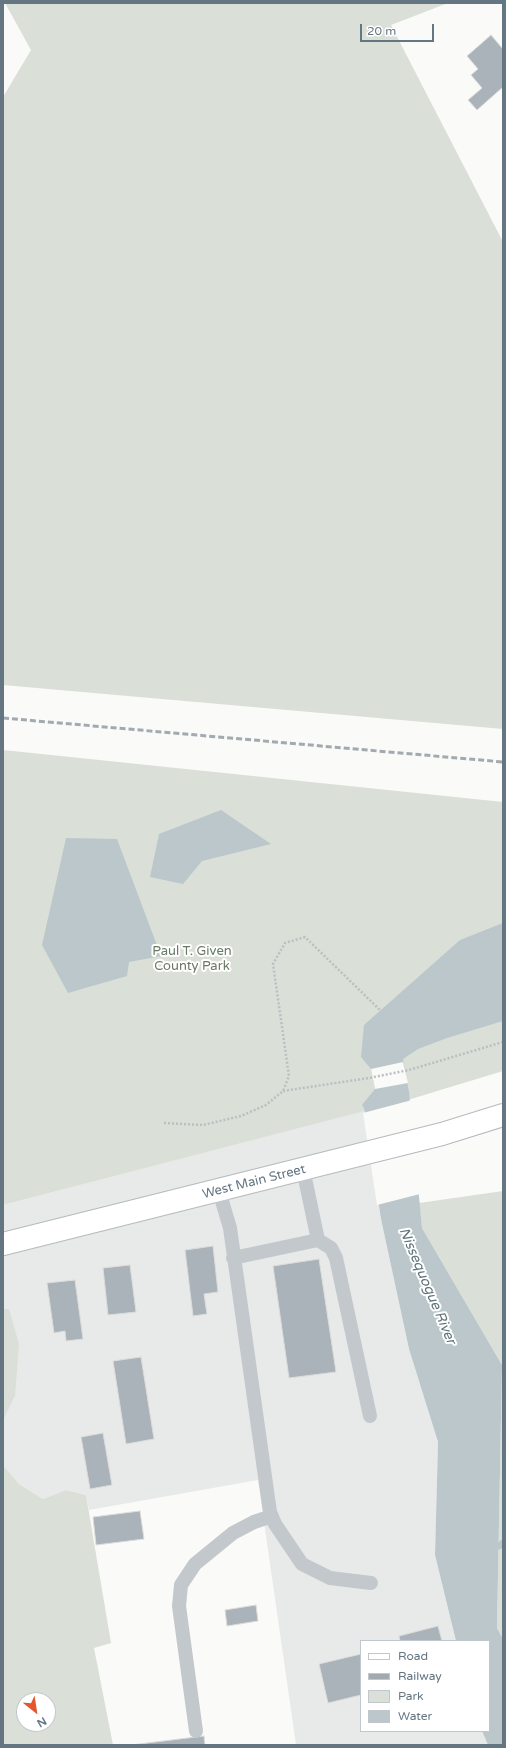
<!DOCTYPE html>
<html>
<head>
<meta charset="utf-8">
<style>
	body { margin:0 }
	#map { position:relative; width:506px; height:1748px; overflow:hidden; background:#fafaf8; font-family:"Varela Round",sans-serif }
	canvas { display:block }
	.frame { position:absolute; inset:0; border:4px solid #657683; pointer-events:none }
	.legend { position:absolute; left:360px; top:1640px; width:130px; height:92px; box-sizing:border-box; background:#fff; border:1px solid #c1c8cd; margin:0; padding:5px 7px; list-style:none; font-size:12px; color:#657683 }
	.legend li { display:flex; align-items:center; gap:8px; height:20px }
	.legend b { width:20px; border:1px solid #c1c8cd }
	.north { position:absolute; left:16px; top:1692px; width:40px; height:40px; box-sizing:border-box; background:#fff; border:1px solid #c1c8cd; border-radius:50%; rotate:150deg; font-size:11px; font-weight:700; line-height:16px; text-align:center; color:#657683 }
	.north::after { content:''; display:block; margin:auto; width:14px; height:18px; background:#e4572e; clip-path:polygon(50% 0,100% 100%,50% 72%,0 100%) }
	.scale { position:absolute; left:360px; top:24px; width:74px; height:18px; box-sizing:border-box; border:2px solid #657683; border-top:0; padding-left:5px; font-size:12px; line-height:14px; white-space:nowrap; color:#657683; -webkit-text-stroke:3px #fff; paint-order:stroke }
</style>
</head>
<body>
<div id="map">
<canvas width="506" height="1748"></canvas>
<div class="frame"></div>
<ul class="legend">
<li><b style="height:5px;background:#fff"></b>Road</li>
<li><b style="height:5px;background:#a2aab0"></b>Railway</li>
<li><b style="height:11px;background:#dadfd7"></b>Park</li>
<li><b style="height:11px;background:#bbc7cb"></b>Water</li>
</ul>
<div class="north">N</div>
<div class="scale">20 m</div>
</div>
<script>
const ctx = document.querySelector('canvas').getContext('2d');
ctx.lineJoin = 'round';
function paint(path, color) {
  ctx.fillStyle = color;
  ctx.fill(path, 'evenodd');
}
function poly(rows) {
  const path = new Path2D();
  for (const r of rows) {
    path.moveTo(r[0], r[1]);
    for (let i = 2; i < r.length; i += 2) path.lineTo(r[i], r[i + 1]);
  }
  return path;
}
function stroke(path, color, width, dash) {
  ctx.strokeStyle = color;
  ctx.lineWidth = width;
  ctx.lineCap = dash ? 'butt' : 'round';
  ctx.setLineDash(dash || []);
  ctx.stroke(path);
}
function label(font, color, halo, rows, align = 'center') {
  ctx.font = font + ' "Varela Round",sans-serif';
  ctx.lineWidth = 4;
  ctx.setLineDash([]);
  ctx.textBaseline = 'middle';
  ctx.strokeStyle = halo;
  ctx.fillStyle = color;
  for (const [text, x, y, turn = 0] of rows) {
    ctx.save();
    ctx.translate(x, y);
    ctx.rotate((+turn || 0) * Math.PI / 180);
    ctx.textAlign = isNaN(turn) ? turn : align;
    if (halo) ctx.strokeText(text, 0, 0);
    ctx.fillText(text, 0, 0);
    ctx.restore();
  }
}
paint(poly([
	[364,1111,381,1219,409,1349,438,1442,435,1555,456,1641,361,1641,361,1731,482,1731,488,1745,296,1745,258,1480,89,1510,86,1495,66,1490,43,1499,19,1484,3,1465,3,1421,15,1396,9,1309,3,1309,3,1205]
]), '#e8e9e9');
paint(poly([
	[5,3,448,3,391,25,503,242,503,729,3,685,3,97,31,50],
	[3,750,503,802,503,1071,411,1099,3,1205],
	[503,1191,503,1639,497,1628,502,1365,422,1228,419,1203],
	[3,1309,9,1309,19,1344,15,1396,3,1421],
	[3,1465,19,1484,43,1499,66,1490,86,1495,111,1643,94,1648,113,1745,3,1745],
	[24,1700,48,1700,48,1724,24,1724]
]), '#dadfd7');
paint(poly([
	[221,810,271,844,202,861,183,884,150,877,159,834],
	[66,838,117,839,161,956,129,962,127,976,68,993,42,945],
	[503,923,503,1021,447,1038,418,1049,403,1059,409,1092,422,1228,502,1365,497,1628,503,1639,503,1745,488,1745,482,1731,489,1731,489,1641,456,1641,435,1555,438,1442,409,1349,381,1219,364,1108,362,1105,375,1089,371,1069,361,1057,364,1025,460,940]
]), '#bbc7cb');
paint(poly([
	[403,1062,408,1083,375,1089,371,1069],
	[412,1100,420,1194,377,1205,363,1113]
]), '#fafaf8');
stroke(poly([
	[490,1546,499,1546,503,1543]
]), '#bbc7cb', 7);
const building = poly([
	[491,35,502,48,503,46,503,87,477,110,468,100,482,88,471,75,478,69,467,56,491,35],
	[213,1246,218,1292,204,1294,207,1314,193,1316,185,1250,213,1246],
	[319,1259,336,1372,289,1378,273,1266,319,1259],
	[130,1265,136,1312,108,1315,103,1268,130,1265],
	[75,1280,83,1339,66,1341,65,1331,54,1333,47,1283,75,1280],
	[141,1357,154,1439,126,1444,113,1361,141,1357],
	[103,1433,112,1485,90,1489,81,1437,103,1433],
	[140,1511,144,1539,96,1545,93,1517,140,1511],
	[256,1605,258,1621,227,1626,225,1610,256,1605],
	[438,1626,442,1641,400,1641,399,1636,438,1626],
	[361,1654,361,1695,328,1703,319,1664,361,1654],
	[204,1736,205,1745,131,1745,204,1736]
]);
paint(building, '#aab3b9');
stroke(building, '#dcdcda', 1);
const primary = poly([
	[3,1244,442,1134,503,1115]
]);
stroke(primary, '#b5babe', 24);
stroke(poly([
	[283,1091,369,1078,409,1070,503,1042],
	[164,1123,203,1125,241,1116,266,1105,283,1091,289,1076,273,964,285,943,305,937,381,1011]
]), '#bbbfc2', 2.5, [2, 2]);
stroke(poly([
	[303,1169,318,1240,331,1248,336,1258,370,1416],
	[219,1191,230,1228,270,1512,275,1524,302,1564,330,1578,371,1583],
	[233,1258,318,1240],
	[196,1731,179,1606,181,1585,195,1564,233,1533,254,1522,272,1516]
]), '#c3c8cc', 14);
stroke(primary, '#fff', 22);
stroke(poly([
	[3,718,503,762]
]), '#a2aab0', 3, [6, 3]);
label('13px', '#687a64', '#fff', [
	["Paul T. Given",192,952],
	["County Park",192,967]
]);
label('13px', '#657683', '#fff', [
	["West Main Street",254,1182,-14]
]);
label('italic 14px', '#60757c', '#fff', [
	["Nissequogue River",427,1286,67]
]);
</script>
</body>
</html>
